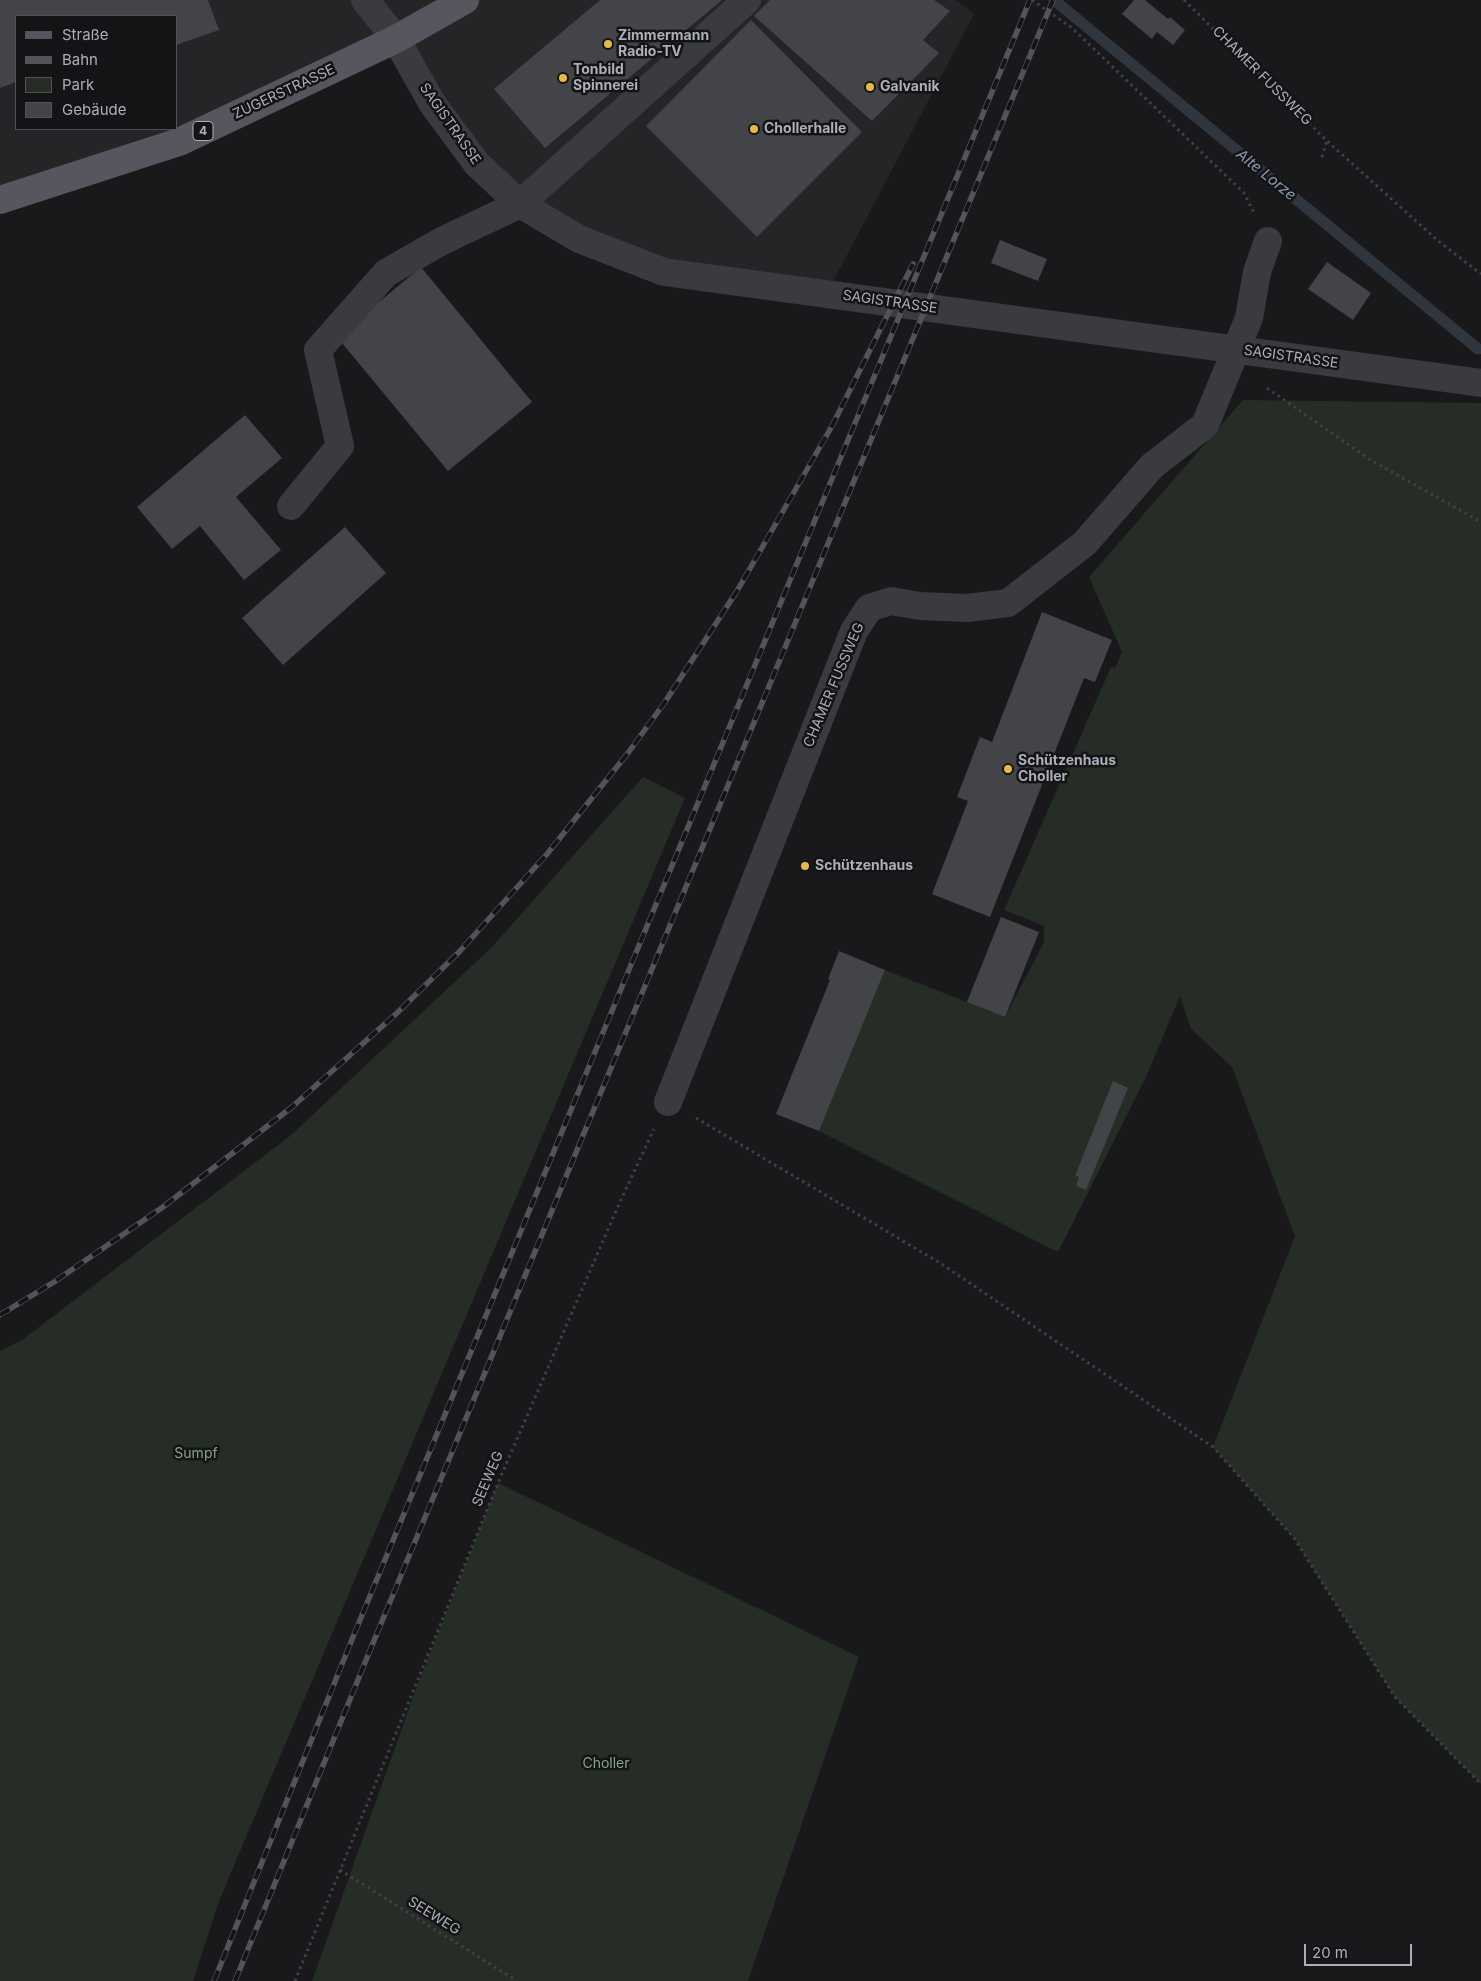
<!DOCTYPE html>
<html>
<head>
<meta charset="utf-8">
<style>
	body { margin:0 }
	#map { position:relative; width:1481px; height:1981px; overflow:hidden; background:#19191b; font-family:Inter,sans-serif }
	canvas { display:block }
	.legend { position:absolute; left:15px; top:15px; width:162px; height:115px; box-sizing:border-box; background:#141416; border:1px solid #515257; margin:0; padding:6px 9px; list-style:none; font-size:15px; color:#acafb9 }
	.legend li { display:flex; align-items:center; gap:10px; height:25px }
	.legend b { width:25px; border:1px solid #515257 }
	.scale { position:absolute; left:1304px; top:1944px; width:108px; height:22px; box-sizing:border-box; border:2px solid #acafb9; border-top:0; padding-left:6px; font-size:15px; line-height:18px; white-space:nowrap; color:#acafb9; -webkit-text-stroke:4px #141416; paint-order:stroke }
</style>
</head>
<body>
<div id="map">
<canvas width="1481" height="1981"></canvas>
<ul class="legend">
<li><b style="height:6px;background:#56575e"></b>Straße</li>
<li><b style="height:6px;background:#53545a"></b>Bahn</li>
<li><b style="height:14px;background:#252d26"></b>Park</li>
<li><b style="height:14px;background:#434448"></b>Gebäude</li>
</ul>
<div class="scale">20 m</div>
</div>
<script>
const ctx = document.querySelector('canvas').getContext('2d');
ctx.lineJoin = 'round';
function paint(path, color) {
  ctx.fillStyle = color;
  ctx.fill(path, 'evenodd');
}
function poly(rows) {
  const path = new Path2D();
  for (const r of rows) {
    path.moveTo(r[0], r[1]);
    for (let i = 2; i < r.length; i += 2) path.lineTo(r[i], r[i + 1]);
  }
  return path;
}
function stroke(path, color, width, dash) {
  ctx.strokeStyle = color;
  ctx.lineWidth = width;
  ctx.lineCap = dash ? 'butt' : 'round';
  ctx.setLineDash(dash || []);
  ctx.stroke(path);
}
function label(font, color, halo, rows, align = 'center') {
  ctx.font = font + ' Inter,sans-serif';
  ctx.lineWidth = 5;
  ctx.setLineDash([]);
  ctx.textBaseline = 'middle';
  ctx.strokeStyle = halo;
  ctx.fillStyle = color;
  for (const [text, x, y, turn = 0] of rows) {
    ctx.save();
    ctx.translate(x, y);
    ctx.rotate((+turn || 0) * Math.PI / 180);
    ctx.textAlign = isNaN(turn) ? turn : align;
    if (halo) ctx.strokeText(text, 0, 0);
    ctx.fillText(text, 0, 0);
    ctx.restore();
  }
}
paint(poly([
	[0,0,955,0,974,14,827,293,664,272,520,204,396,39,179,142,0,200],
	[16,16,176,16,176,129,16,129]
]), '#252528');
paint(poly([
	[1243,400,1481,403,1481,1784,1395,1697,1294,1538,1213,1447,1295,1236,1232,1067,1191,1029,1180,996,1146,1077,1058,1252,819,1131,885,970,1005,1017,1044,942,1044,926,1004,910,1111,667,1115,668,1122,652,1089,577],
	[643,777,685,798,219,1901,193,1981,0,1981,0,1351,22,1340,290,1136,491,948],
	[498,1483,859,1657,748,1981,312,1981,417,1686]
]), '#252d26');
stroke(poly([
	[1054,0,1478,349]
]), '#30363e', 11);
paint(poly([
	[0,0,208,0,219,30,176,45,176,16,16,16,16,82,0,88],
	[600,0,722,0,545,148,494,89],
	[770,0,934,0,950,11,923,40,939,53,872,121,754,16],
	[1134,0,1145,0,1168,19,1170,17,1185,30,1173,45,1157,32,1152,39,1122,14],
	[751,20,862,132,757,237,646,126],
	[1000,240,1047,259,1038,281,991,263],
	[1327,262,1371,293,1353,320,1308,289],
	[421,267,532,402,448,471,337,337],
	[245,415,282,458,236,497,281,550,244,580,200,526,172,549,137,507],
	[345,527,386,573,283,665,242,618],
	[1042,612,1112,640,1095,682,1084,678,990,917,932,894,968,801,957,797,980,737,992,742],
	[1001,917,1039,932,1005,1017,967,1002],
	[839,951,885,970,819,1131,776,1114,830,980,828,979],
	[1113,1081,1128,1088,1086,1190,1076,1186,1079,1177,1075,1176]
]), '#434448');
stroke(poly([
	[1032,0,1072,28,1244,193,1254,213],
	[1184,0,1327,141,1437,240,1481,274],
	[1322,157,1327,141],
	[1267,388,1369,459,1481,522],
	[696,1118,940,1263,1213,1447,1294,1538,1395,1697,1481,1784],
	[340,1870,517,1981],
	[295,1981,498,1483,619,1204,654,1129]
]), '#404146', 3, [2.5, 4]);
stroke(poly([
	[365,0,396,39,432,103,477,164,520,204,579,239,664,272,1481,383],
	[291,506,340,446,318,350,386,273,442,241,520,204,747,0],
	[668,1102,854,631,869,608,891,601,920,606,967,608,1008,603,1085,543,1152,466,1205,425,1249,318,1257,272,1268,241]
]), '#3a3b3f', 28);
stroke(poly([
	[0,200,179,142,396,39,465,0]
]), '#56575e', 28);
const rail = poly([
	[0,1315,54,1282,163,1207,292,1107,397,1013,460,951,547,854,628,753,665,702,737,591,832,426,913,264],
	[214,1981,353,1637,1030,0],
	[235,1981,373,1643,1053,0]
]);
stroke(rail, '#53545a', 5.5);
stroke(rail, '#141416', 4, [11]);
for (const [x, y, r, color] of [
	[608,44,5,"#e4bb48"],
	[563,78,5,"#e4bb48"],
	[870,87,5,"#e4bb48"],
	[754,129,5,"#e4bb48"],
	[1008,769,5,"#e4bb48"],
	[805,866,5,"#e4bb48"]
]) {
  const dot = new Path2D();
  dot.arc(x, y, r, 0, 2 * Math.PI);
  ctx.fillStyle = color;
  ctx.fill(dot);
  stroke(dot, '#141416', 2);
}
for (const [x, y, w] of [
	[203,131,20]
]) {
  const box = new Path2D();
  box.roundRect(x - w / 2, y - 9.5, w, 19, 4);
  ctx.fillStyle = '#141416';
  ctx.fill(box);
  stroke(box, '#acafb9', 1);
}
label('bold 12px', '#acafb9', null, [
	["4",203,131]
]);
label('bold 14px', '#acafb9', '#141416', [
	["Zimmermann",618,36],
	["Radio-TV",618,52],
	["Tonbild",573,70],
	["Spinnerei",573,86],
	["Galvanik",880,87],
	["Chollerhalle",764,129],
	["Schützenhaus",1018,761],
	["Choller",1018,777],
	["Schützenhaus",815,866]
], 'left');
label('14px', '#acafb9', '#141416', [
	["CHAMER FUSSWEG",1262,76,45],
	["ZUGERSTRASSE",284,92,-25],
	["SAGISTRASSE",450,124,55],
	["SAGISTRASSE",890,302,8],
	["SAGISTRASSE",1291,357,8],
	["CHAMER FUSSWEG",834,685,-67],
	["SEEWEG",488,1479,-67],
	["SEEWEG",434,1916,32]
]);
label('14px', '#85a389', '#141416', [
	["Sumpf",196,1454],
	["Choller",606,1764]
]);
label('italic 15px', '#869ab1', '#141416', [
	["Alte Lorze",1266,175,39]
]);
</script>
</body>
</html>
